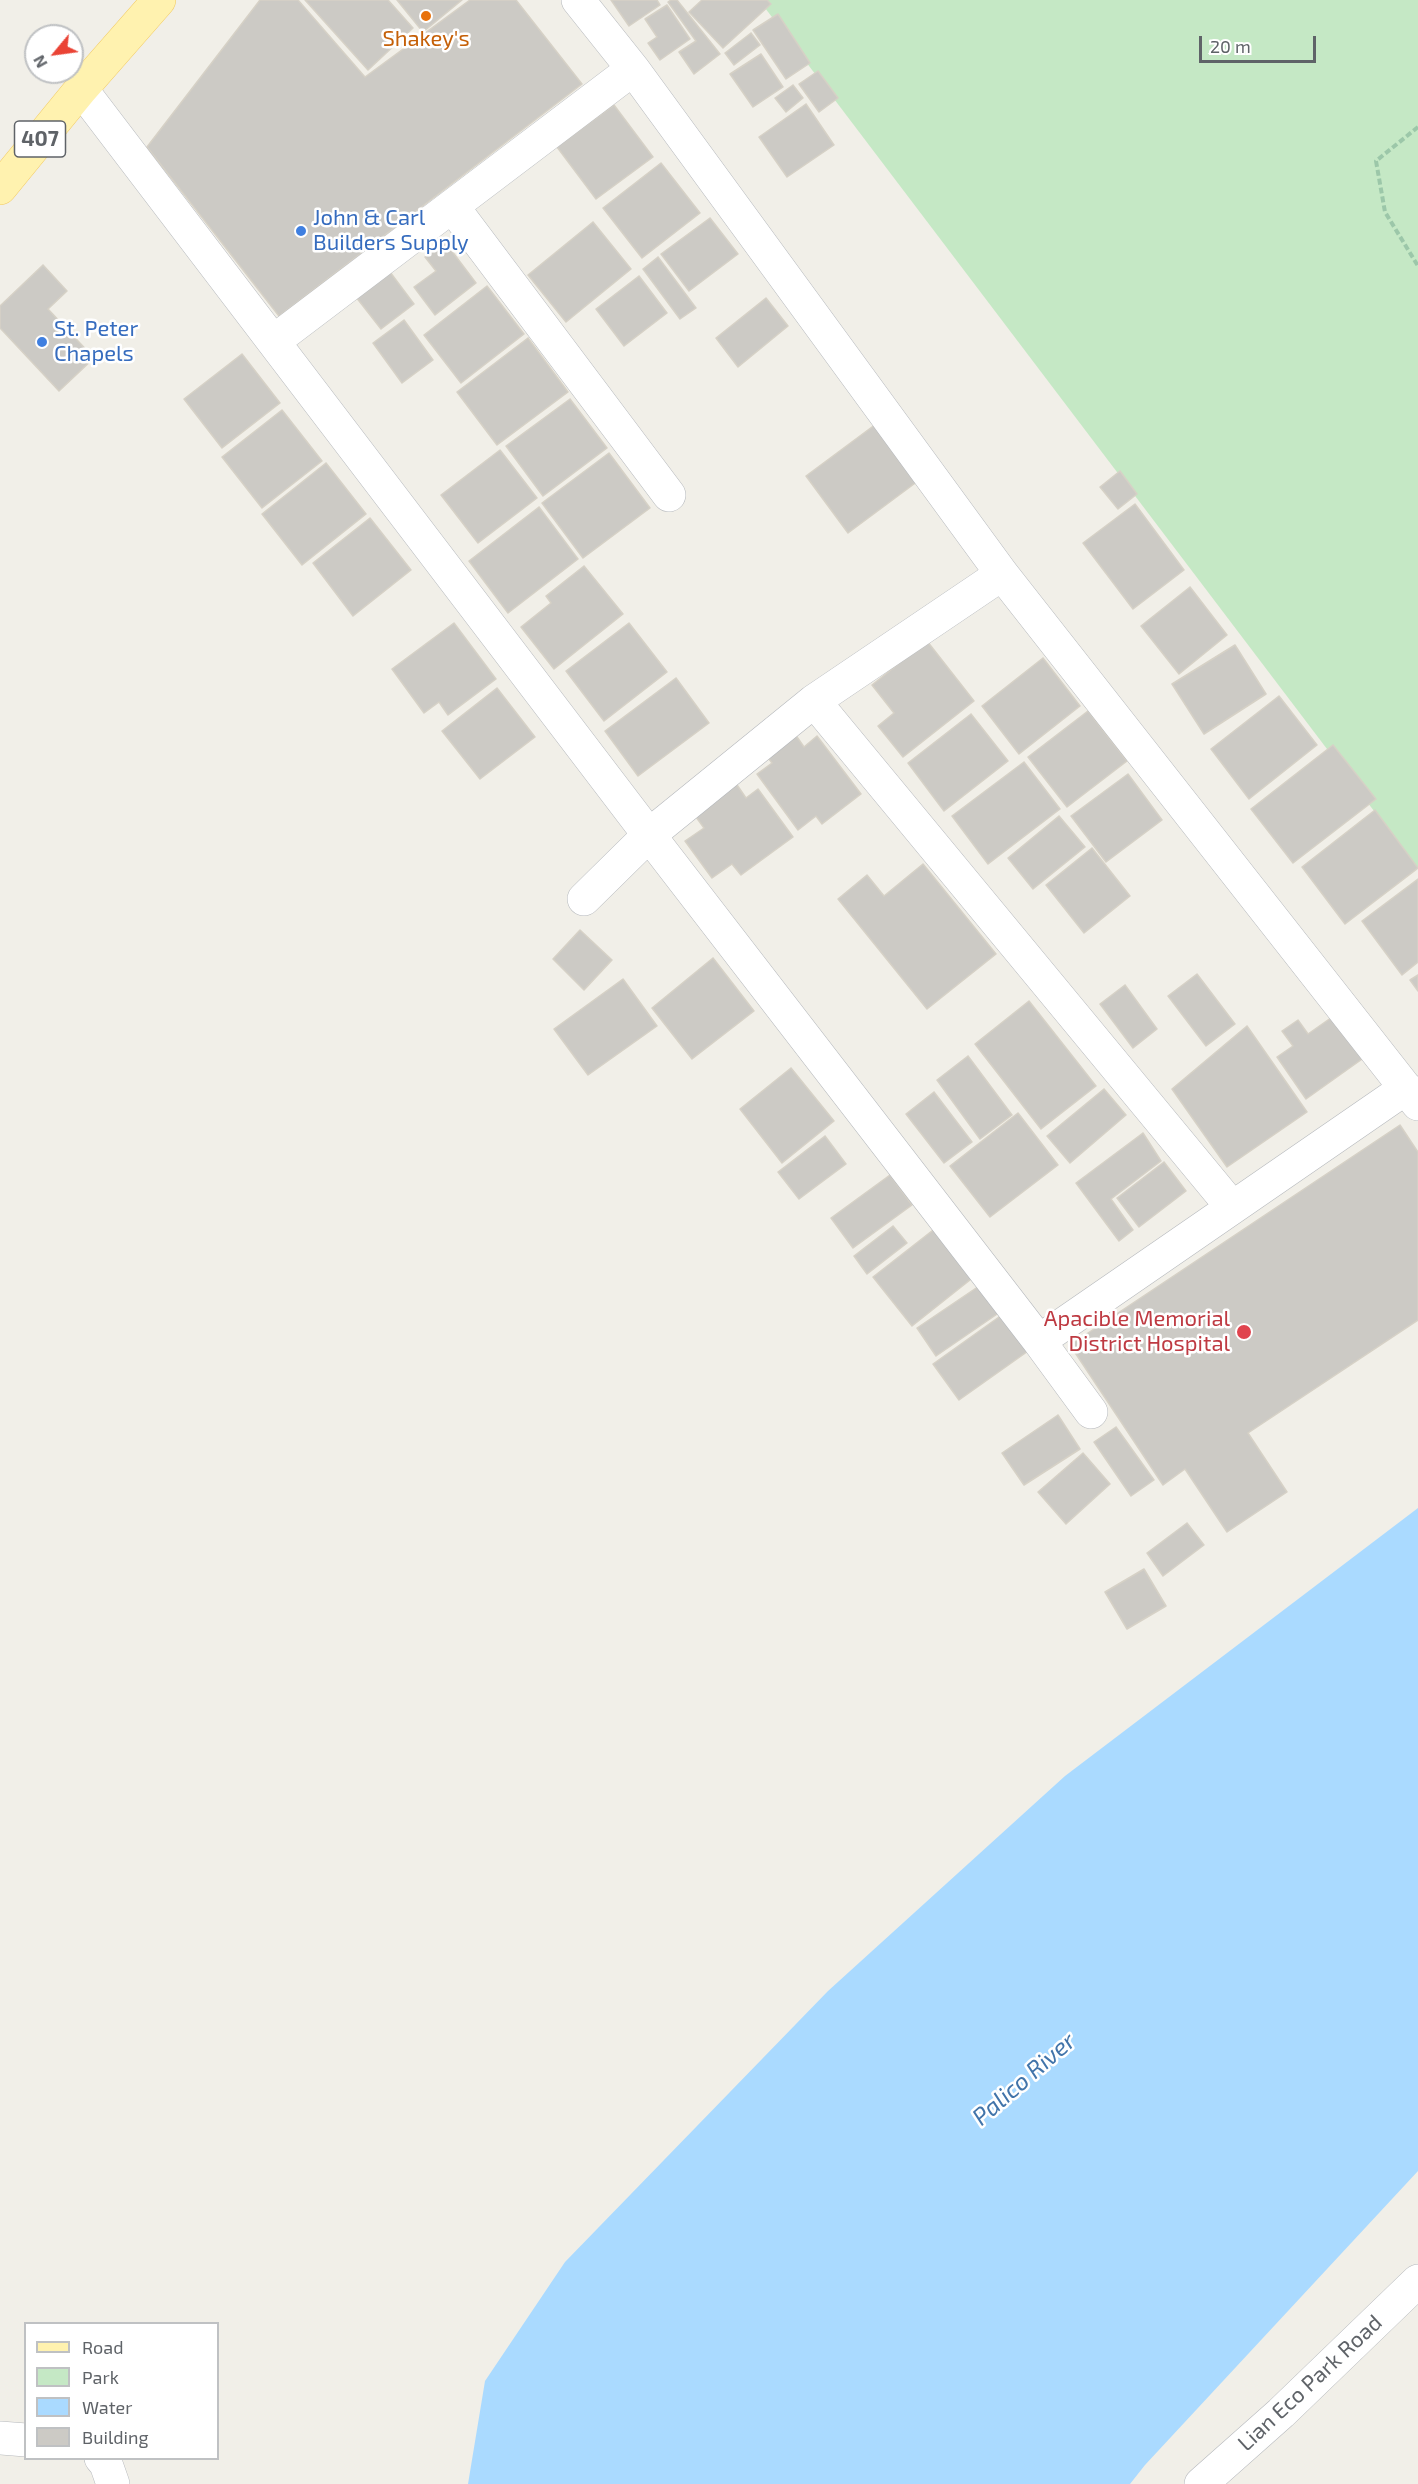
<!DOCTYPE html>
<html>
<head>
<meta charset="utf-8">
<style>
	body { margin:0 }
	#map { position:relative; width:1418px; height:2484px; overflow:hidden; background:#f1efe8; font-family:"Exo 2",sans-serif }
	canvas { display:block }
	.legend { position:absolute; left:24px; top:2322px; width:195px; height:138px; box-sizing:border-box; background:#fff; border:2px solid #bfc1c3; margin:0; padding:8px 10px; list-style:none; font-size:18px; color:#5f6368 }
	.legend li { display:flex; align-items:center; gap:12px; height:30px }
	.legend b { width:30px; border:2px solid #bfc1c3 }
	.north { position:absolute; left:24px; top:24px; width:60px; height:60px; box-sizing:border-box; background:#fff; border:2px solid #bfc1c3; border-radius:50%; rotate:241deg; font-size:16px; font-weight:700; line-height:24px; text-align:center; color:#5f6368 }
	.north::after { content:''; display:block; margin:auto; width:21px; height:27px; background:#ea4335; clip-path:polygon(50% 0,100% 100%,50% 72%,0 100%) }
	.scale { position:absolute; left:1199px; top:36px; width:117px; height:27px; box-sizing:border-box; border:3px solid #5f6368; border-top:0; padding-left:8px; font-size:18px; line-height:21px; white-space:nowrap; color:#5f6368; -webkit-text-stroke:4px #fff; paint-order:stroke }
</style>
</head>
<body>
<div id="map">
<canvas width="1418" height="2484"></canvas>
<ul class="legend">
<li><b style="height:8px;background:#fff2af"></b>Road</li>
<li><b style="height:16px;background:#c5e8c5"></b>Park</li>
<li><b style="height:16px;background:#aadaff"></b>Water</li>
<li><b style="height:16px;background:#cccac5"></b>Building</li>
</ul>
<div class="north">N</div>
<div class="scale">20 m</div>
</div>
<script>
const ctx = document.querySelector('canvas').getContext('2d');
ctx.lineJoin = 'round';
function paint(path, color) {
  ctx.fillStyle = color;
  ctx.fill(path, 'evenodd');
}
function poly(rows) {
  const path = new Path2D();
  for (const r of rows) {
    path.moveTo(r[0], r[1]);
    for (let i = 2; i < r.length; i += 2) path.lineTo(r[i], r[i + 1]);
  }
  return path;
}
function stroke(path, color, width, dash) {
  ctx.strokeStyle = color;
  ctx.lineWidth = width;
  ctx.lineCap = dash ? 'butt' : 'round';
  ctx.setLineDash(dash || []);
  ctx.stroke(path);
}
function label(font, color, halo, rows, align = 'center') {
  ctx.font = font + ' "Exo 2",sans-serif';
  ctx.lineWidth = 5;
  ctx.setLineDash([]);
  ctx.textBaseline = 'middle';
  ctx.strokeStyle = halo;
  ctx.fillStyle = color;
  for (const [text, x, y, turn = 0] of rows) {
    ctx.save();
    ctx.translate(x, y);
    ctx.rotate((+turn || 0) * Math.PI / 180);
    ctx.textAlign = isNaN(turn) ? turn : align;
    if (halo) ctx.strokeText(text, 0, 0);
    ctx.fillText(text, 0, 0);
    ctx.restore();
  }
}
paint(poly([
	[759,0,1418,0,1418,869]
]), '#c5e8c5');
paint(poly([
	[1418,1508,1418,2171,1145,2465,1130,2484,468,2484,485,2381,565,2262,828,1991,1065,1776]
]), '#aadaff');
const building = poly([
	[260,0,298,0,365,77,470,0,516,0,582,84,279,316,147,147,260,0],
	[305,0,388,0,413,28,368,70,305,0],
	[397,0,462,0,423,32,397,0],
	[611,0,657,0,660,5,629,26,611,0],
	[671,0,677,0,720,54,694,74,679,52,696,41,668,2,671,0],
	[702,0,767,0,771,4,723,48,689,12,702,0],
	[667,5,690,39,660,60,648,43,657,37,645,19,667,5],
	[778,14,810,63,786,79,753,30,778,14],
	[751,33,760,45,734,65,725,53,751,33],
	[761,54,783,87,753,107,730,74,761,54],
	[818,71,838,98,819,112,799,84,818,71],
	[793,85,803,98,786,112,775,98,793,85],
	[806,104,834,145,787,177,759,137,806,104],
	[614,105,653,157,596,199,557,147,614,105],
	[661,163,700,213,642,258,603,208,661,163],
	[710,218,738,254,689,291,661,254,710,218],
	[593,222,631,269,566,322,528,275,593,222],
	[445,242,476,283,435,315,414,287,436,271,425,257,445,242],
	[658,257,696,308,680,319,643,269,658,257],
	[43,265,67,291,48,309,94,358,59,391,0,328,0,306,43,265],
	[390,272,414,304,381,329,356,297,390,272],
	[639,276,667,313,624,346,596,309,639,276],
	[487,286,524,334,461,383,424,335,487,286],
	[766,298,788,326,738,367,716,338,766,298],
	[404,320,433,360,402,383,373,343,404,320],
	[528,338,568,392,497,445,457,392,528,338],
	[242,354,280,403,222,448,184,399,242,354],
	[570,399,607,448,543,496,506,446,570,399],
	[282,410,322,461,262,508,222,457,282,410],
	[876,424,918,481,848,533,806,476,876,424],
	[500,450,537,498,478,543,441,495,500,450],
	[609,453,650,508,583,558,542,503,609,453],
	[326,463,366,514,302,565,262,514,326,463],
	[1120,471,1137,494,1118,509,1100,487,1120,471],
	[1135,504,1184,570,1133,609,1083,543,1135,504],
	[539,507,578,559,508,613,469,561,539,507],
	[370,518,411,570,353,616,313,563,370,518],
	[584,566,623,614,554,669,521,627,551,603,546,596,584,566],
	[1190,587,1227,635,1179,674,1141,626,1190,587],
	[454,623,496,679,448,715,439,702,424,713,392,669,454,623],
	[629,623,667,672,604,721,566,671,629,623],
	[927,641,974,701,903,757,878,726,894,713,872,685,927,641],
	[1235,645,1266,694,1204,734,1172,684,1235,645],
	[1043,658,1080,706,1019,754,982,706,1043,658],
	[676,678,709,723,638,776,605,731,676,678],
	[497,688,535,737,480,779,442,731,497,688],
	[1279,696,1317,745,1249,799,1211,749,1279,696],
	[1088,711,1127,761,1067,807,1028,757,1088,711],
	[971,714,1008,761,944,811,908,763,971,714],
	[795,734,804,747,817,736,861,794,822,824,816,816,798,830,757,774,772,763,766,755,795,734],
	[1333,745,1376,799,1293,863,1251,809,1333,745],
	[1024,762,1060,809,988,864,952,816,1024,762],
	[1128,774,1162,820,1106,862,1071,816,1128,774],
	[733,779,746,798,758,789,793,837,741,875,732,864,712,878,685,841,704,828,691,810,733,779],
	[1375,810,1418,868,1345,924,1302,867,1375,810],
	[1059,816,1085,847,1033,889,1008,858,1059,816],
	[1092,848,1130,896,1084,933,1046,885,1092,848],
	[923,864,996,954,927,1009,838,899,867,875,884,896,923,864],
	[1418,879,1418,962,1402,975,1362,921,1418,879],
	[580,930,612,960,584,990,553,959,580,930],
	[713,958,754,1011,692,1059,652,1008,713,958],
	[1197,974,1235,1024,1206,1046,1168,996,1197,974],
	[1418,975,1418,991,1410,980,1418,975],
	[623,979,657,1026,588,1075,554,1029,623,979],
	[1125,985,1157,1029,1133,1048,1100,1004,1125,985],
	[1029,1001,1096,1086,1041,1129,975,1044,1029,1001],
	[1335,1015,1365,1057,1306,1099,1277,1057,1293,1046,1282,1031,1298,1020,1308,1034,1335,1015],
	[1247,1026,1307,1112,1227,1167,1172,1089,1247,1026],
	[968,1056,1012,1115,980,1139,937,1080,968,1056],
	[791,1068,834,1121,782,1163,740,1109,791,1068],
	[1104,1089,1126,1115,1070,1163,1047,1136,1104,1089],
	[934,1092,972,1142,944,1163,906,1114,934,1092],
	[1018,1113,1058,1165,990,1217,950,1166,1018,1113],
	[1400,1125,1418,1152,1418,1320,1248,1433,1287,1492,1227,1532,1185,1469,1163,1485,1070,1345,1400,1125],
	[1143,1133,1161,1161,1111,1199,1133,1230,1119,1241,1076,1183,1143,1133],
	[825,1136,846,1164,799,1199,778,1172,825,1136],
	[1164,1162,1186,1191,1139,1227,1117,1198,1164,1162],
	[890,1175,912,1205,853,1248,831,1218,890,1175],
	[893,1226,907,1243,867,1274,854,1256,893,1226],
	[937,1227,975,1276,912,1326,873,1277,937,1227],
	[985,1282,1003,1310,936,1356,917,1328,985,1282],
	[1006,1312,1031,1349,959,1400,933,1364,1006,1312],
	[1058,1415,1080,1449,1024,1485,1002,1453,1058,1415],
	[1116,1427,1154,1480,1131,1496,1094,1442,1116,1427],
	[1083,1453,1110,1484,1066,1524,1038,1492,1083,1453],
	[1187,1523,1204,1545,1163,1576,1147,1553,1187,1523],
	[1144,1569,1166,1606,1127,1629,1105,1592,1144,1569]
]);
paint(building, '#cccac5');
stroke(building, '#d6d1c6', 1.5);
const street = poly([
	[578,0,633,69,1002,574,1418,1104],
	[81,89,649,835,1039,1341,1091,1412],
	[452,206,669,495],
	[274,341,633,69],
	[814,701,1232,1207],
	[584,899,649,835,814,701,1002,574],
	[1039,1341,1406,1088],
	[0,2438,26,2440],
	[101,2458,106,2464,113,2484],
	[1201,2484,1281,2413,1418,2281]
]);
const primary = poly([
	[0,188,81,89,159,0]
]);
stroke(street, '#b5b8bc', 34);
stroke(primary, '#f2c960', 34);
stroke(poly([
	[1418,127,1376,161,1385,212,1418,266]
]), '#9cc7a9', 4, [6, 3]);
stroke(street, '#fff', 33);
stroke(primary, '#fff2af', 33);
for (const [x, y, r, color] of [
	[426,16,6,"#e8710a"],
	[301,231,6,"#3f7fe0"],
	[42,342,6,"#3f7fe0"],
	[1244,1332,8,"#e0444e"]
]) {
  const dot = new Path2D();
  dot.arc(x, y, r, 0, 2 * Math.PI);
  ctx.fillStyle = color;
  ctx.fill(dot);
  stroke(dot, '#fff', 2);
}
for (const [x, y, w] of [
	[40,139,51]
]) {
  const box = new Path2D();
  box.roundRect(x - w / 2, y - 18, w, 36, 4.5);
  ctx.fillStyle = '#fff';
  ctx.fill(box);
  stroke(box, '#5f6368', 1.5);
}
label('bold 21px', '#5f6368', null, [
	["407",40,139]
]);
label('22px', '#c56008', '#fff', [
	["Shakey's",426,39]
]);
label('22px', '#366cbe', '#fff', [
	["John & Carl",313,218],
	["Builders Supply",313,243],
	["St. Peter",54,329],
	["Chapels",54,354]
], 'left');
label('22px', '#be3a42', '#fff', [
	["Apacible Memorial",1230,1319],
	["District Hospital",1230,1344]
], 'right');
label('22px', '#5f6368', '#fff', [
	["Lian Eco Park Road",1310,2383,-43]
]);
label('italic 24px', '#4174aa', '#fff', [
	["Palico River",1024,2079,-41]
]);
</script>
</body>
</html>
